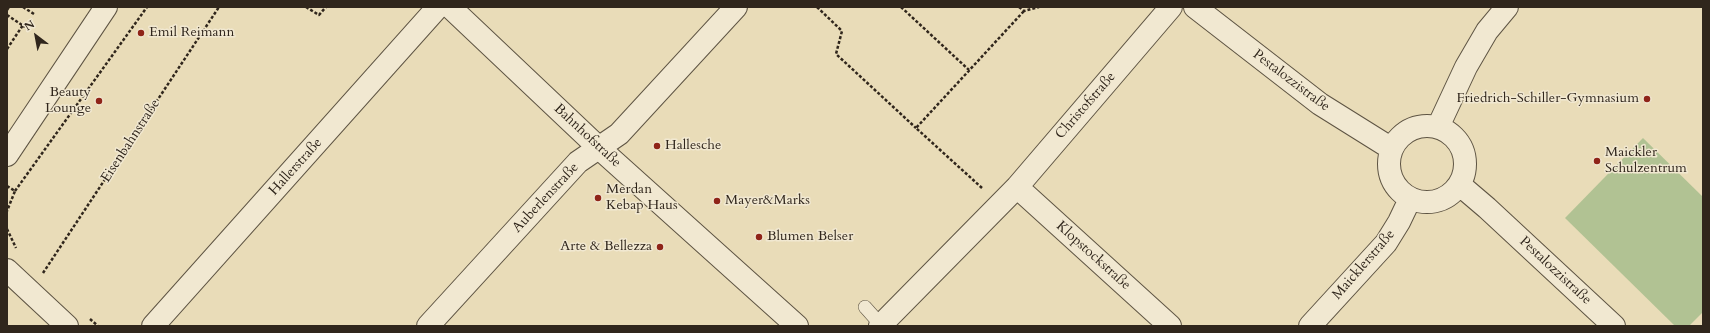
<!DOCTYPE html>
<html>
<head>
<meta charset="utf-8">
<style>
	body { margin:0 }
	#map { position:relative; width:1710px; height:333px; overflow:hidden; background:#e9dcb8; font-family:Cardo,serif }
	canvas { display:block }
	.frame { position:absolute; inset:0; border:8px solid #30261c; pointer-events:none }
	.north { position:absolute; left:16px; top:16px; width:40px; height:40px; -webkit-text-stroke:3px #f1e8d1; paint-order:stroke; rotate:328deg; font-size:11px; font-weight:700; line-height:16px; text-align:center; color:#30261c }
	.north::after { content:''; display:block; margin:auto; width:14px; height:18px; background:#30261c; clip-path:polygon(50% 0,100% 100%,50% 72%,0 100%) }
</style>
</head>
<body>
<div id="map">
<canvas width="1710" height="333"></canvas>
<div class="frame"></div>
<div class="north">N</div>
</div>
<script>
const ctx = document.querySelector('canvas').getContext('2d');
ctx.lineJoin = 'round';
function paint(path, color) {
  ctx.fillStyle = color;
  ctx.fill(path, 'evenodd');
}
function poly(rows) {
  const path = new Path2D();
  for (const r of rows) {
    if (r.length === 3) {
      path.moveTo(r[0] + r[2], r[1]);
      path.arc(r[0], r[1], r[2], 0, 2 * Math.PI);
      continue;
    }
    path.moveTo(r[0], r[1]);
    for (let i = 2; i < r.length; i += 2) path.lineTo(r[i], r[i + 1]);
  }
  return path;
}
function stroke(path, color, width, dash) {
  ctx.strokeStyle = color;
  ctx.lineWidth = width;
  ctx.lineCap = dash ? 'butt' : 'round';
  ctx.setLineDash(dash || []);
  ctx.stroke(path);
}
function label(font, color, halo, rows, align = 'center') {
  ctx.font = font + ' Cardo,serif';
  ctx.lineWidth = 3;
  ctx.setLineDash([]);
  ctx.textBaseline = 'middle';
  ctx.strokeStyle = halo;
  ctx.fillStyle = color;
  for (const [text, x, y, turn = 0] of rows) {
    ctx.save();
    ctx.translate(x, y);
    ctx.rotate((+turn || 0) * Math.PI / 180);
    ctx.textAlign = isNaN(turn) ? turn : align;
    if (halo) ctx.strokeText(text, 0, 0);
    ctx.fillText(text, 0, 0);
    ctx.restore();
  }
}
paint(poly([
	[1643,138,1703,197,1703,312,1689,326,1675,326,1565,218]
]), '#b1c293');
const service = poly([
	[865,307,881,325]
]);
const minor = poly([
	[1195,7,1320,104,1392,149],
	[1427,164,38],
	[1438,127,1466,67,1487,31,1507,7],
	[7,155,106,7],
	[1460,185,1487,208,1614,326],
	[1017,187,1170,326],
	[7,270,67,326],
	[153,326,438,7],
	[428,326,578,162,619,134,736,7],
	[880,326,1017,187,1171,7],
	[1310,326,1386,243,1399,222,1410,199]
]);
const tertiary = poly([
	[450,7,599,148,797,326]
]);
stroke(service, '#5e5443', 14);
stroke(minor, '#5e5443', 24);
stroke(tertiary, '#5e5443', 24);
stroke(poly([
	[23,7,34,14],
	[306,7,319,15,326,7],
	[817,7,842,31,836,54,916,128],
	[901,7,969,70],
	[1019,7,1024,11,1039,7],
	[7,10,9,7],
	[7,15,25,27],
	[7,49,23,25],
	[7,186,15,191,7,211],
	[982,188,916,128,1024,11],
	[15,191,147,7],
	[7,229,16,248],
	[43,273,219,7],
	[90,319,98,326]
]), '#30261c', 2.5, [3, 2]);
stroke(service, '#f1e8d1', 13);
stroke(minor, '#f1e8d1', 22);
stroke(tertiary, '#f1e8d1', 22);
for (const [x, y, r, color] of [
	[141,33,4,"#8f2418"],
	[1647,99,4,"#8f2418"],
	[99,101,4,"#8f2418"],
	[657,146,4,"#8f2418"],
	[1597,161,4,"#8f2418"],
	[598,198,4,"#8f2418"],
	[717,201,4,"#8f2418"],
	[759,237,4,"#8f2418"],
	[660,247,4,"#8f2418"]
]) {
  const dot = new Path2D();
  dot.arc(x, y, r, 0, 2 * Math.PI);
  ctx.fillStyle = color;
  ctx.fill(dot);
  stroke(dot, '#f1e8d1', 1.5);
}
label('14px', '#30261c', '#f1e8d1', [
	["Emil Reimann",149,33],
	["Beauty",91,93,"right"],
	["Lounge",91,109,"right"],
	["Friedrich-Schiller-Gymnasium",1639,99,"right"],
	["Hallesche",665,146],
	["Maickler",1605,153],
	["Schulzentrum",1605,169],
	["Merdan",606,190],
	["Kebap Haus",606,206],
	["Mayer&Marks",725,201],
	["Blumen Belser",767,237],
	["Arte & Bellezza",652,247,"right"]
], 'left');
label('14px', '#30261c', '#f1e8d1', [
	["Pestalozzistraße",1291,81,37],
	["Christofstraße",1086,106,-49],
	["Bahnhofstraße",587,136,43],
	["Eisenbahnstraße",131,141,-57],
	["Hallerstraße",296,167,-48],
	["Auberlenstraße",546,198,-47],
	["Klopstockstraße",1093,256,42],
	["Maicklerstraße",1364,265,-49],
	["Pestalozzistraße",1555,271,43]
]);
</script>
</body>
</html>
